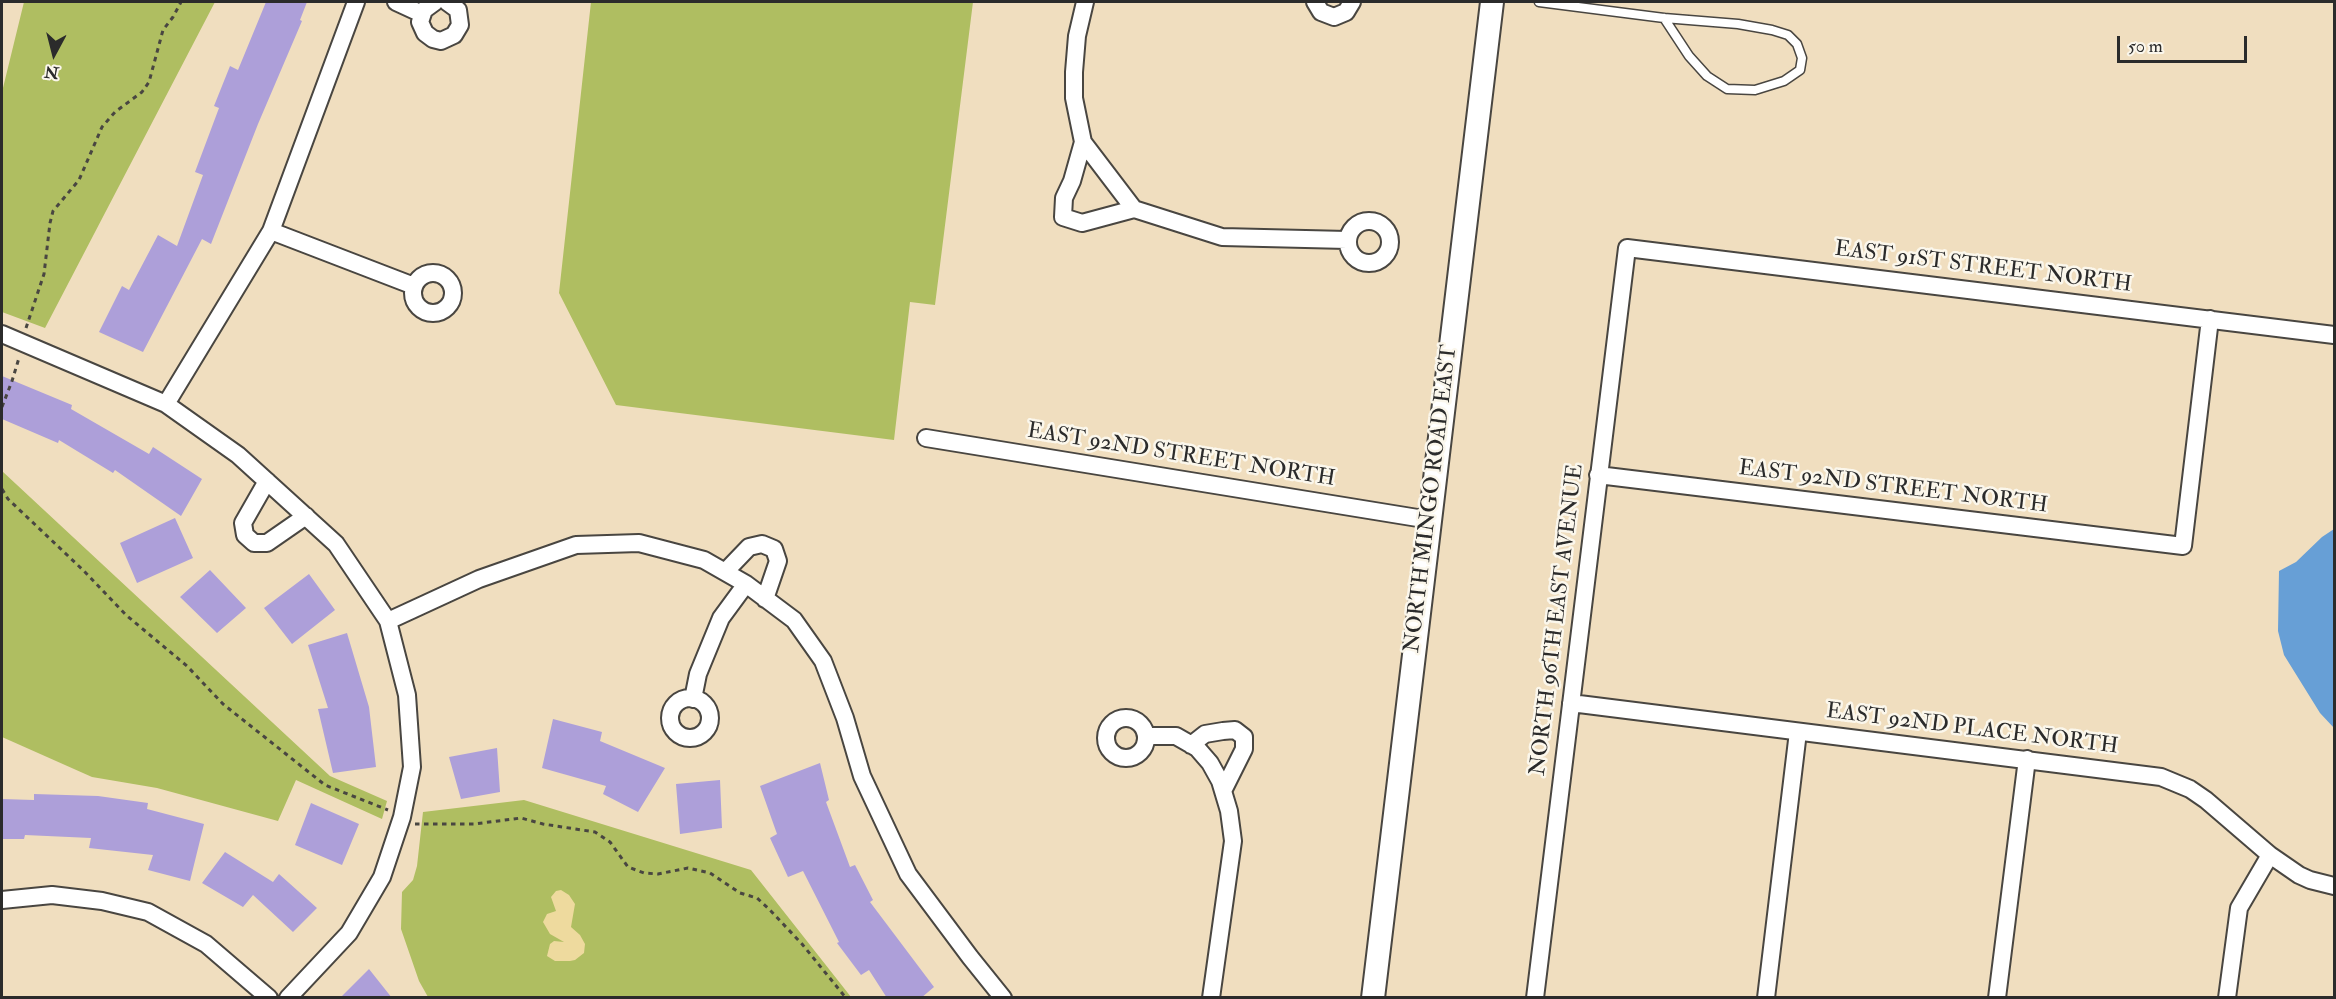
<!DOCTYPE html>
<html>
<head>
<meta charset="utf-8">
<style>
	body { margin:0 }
	#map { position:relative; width:2336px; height:999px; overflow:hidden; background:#f0debf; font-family:"IM FELL Double Pica",serif }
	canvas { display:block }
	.frame { position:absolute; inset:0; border:3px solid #2b2b2b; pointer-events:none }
	.north { position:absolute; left:24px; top:24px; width:60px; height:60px; -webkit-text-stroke:4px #fbf7ec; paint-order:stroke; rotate:187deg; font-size:16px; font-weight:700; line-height:24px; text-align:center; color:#2b2b2b }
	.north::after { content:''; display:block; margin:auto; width:21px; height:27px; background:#2b2b2b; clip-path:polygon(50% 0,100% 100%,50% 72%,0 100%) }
	.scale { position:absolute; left:2117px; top:36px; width:130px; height:27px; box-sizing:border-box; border:3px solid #2b2b2b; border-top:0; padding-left:8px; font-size:18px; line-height:21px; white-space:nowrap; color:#2b2b2b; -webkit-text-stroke:4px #fbf7ec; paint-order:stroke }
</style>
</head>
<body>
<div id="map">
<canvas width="2336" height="999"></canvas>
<div class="frame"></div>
<div class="north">N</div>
<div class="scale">50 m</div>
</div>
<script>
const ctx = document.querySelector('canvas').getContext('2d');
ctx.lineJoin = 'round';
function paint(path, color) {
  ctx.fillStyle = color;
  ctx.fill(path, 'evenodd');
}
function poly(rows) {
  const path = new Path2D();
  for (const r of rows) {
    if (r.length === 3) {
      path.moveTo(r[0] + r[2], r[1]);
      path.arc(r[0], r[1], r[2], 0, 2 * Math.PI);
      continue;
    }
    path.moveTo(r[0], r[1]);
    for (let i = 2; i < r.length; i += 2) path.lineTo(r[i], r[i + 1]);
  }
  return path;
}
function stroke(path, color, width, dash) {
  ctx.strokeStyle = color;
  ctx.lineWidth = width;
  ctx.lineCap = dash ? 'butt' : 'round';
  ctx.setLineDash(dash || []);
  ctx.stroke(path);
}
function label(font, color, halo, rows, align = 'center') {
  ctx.font = font + ' "IM FELL Double Pica",serif';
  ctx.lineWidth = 5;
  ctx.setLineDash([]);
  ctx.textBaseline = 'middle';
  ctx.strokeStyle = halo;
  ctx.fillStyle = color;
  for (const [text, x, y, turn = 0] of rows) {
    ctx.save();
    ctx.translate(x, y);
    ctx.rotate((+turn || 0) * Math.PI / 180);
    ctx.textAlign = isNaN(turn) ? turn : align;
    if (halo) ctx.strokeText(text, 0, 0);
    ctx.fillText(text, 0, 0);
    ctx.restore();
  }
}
paint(poly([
	[24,2,215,2,45,328,2,312,2,92],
	[591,2,973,2,935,305,910,302,894,440,616,405,559,293],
	[2,471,330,776,387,801,382,819,296,780,278,821,157,788,92,777,2,737],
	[524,800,751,870,851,997,428,997,419,981,401,929,402,892,413,880,417,866,423,812]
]), '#afbe61');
paint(poly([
	[561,890,569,895,575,904,571,927,580,935,585,944,584,953,575,960,570,961,555,961,547,956,550,944,554,941,564,942,550,934,543,922,547,914,556,911,551,897,556,891]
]), '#eeda9e');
paint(poly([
	[2334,529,2334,728,2320,713,2284,655,2278,631,2279,571,2296,562,2322,537]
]), '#679fd6');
paint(poly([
	[266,2,307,2,300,20,302,21,258,124,211,244,202,239,143,352,99,332,122,286,129,290,158,235,177,246,203,175,195,172,219,108,214,106,230,66,238,70],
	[2,376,72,405,71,409,149,454,153,447,202,479,181,516,115,470,113,473,59,440,58,443,2,419],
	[175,518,193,558,137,583,120,543],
	[210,570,246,608,217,633,180,597],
	[309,574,335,610,292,644,264,608],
	[347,633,369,707,376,767,333,773,318,709,328,708,308,645],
	[553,719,602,732,600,741,665,768,638,812,603,794,606,786,542,768],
	[497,748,500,792,461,799,449,757],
	[820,763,829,800,826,802,850,867,855,865,873,900,870,902,934,987,921,998,887,998,869,970,861,975,837,943,839,942,803,871,788,877,770,838,777,834,760,786],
	[720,780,722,828,680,834,676,784],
	[34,794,98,796,148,803,147,809,204,824,190,881,148,870,153,855,89,848,91,838,25,835,24,839,2,839,2,799,34,800],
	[311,803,359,824,342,865,295,845],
	[225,852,273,882,279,874,317,908,293,932,253,895,243,907,202,883],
	[369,969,392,998,340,998]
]), '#ad9fd9');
const lane = poly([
	[1539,2,1664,18,1738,24,1772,30,1788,35,1797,44,1802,58,1800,70,1784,81,1755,90,1727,89,1707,76,1689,56,1664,18]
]);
const street = poly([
	[396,2,422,14],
	[435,2,424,10,420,22,425,33,433,39,441,41,454,35,460,25,458,10,447,2],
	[1085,2,1077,36,1074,72,1074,98,1083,142,1134,209,1222,237,1347,240],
	[1315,2,1321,12,1334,17,1346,12,1352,2],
	[1083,142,1072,181,1064,198,1063,217,1082,223,1134,209],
	[1369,242,21],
	[271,231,414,286],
	[433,293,20],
	[2,334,166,404,238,455,336,544,388,621,407,695,412,767,402,817,382,877,349,933,288,998],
	[166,404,271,231,356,2],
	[926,438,1430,520],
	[1598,475,2183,546,2210,319],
	[267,481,243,523,245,535,254,543,267,543,306,516],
	[725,572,749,547,762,544,774,549,778,561,765,599],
	[388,621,479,579,576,545,639,543,704,560,746,584,794,620,823,661,845,718,862,776,908,874,970,957,1003,998],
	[690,718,20],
	[693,699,698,674,721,618,746,584],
	[1571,703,2161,777,2190,789,2206,800,2270,855,2299,875,2310,880,2334,886],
	[1126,738,20],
	[1146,736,1176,736,1197,748,1210,763,1220,781,1229,811,1233,841,1211,998],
	[1191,745,1205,734,1223,731,1235,730,1244,737,1244,749,1223,791],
	[2,900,52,895,102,901,148,912,206,944,269,998],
	[1535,998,1627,248,2334,335],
	[1766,998,1798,732],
	[1997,998,2027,759],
	[2227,998,2239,908,2270,855]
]);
const secondary = poly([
	[1373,998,1492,2]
]);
stroke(lane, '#494641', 11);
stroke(street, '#494641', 20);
stroke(secondary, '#494641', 26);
stroke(poly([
	[26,328,44,274,50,223,53,211,79,180,102,127,115,112,142,92,149,82,163,30,173,17,181,2],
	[2,407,12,381,19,358],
	[2,489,8,499,84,571,126,615,187,666,223,704,325,785,388,810],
	[415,824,474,824,521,818,543,824,595,832,610,842,628,867,644,873,658,874,688,868,710,873,740,893,757,898,769,909,802,944,846,998]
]), '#494641', 3, [4.5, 4.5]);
stroke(lane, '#fff', 8);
stroke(street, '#fff', 16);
stroke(secondary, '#fff', 22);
label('22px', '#2b2b2b', '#fbf7ec', [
	["EAST 91ST STREET NORTH",1983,268,7],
	["EAST 92ND STREET NORTH",1181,456,9],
	["EAST 92ND STREET NORTH",1893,488,7],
	["NORTH MINGO ROAD EAST",1432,499,-83],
	["NORTH 96TH EAST AVENUE",1558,620,-83],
	["EAST 92ND PLACE NORTH",1972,730,7]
]);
</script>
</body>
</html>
